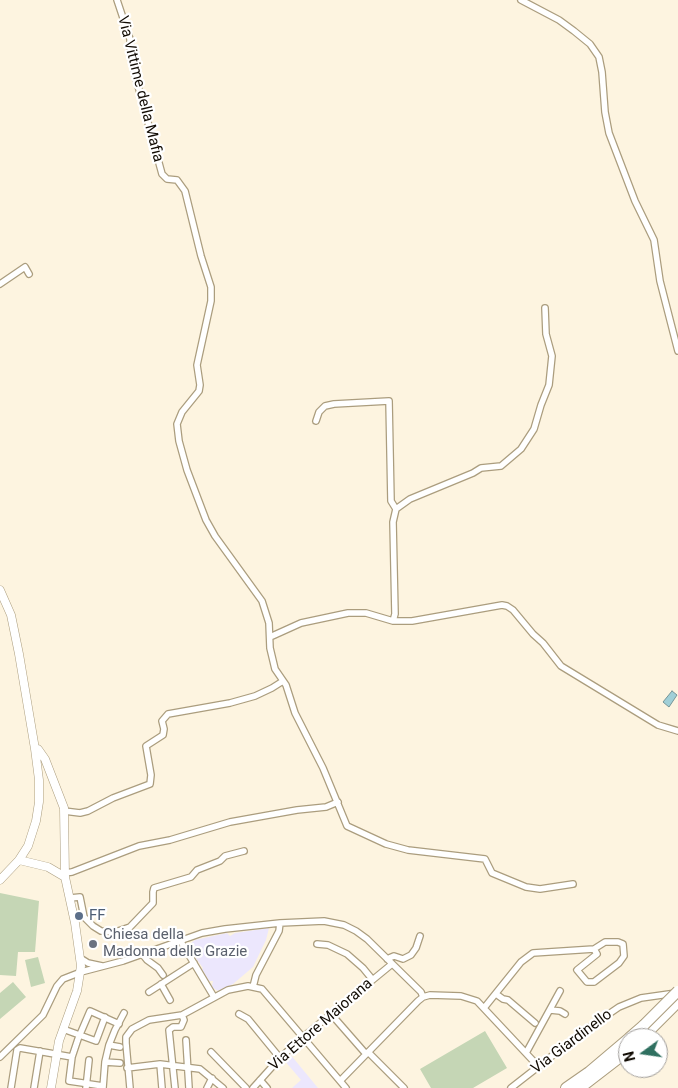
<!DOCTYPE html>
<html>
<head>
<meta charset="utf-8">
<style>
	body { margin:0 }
	#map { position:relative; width:678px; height:1088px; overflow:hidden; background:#fdf4e0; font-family:Roboto,sans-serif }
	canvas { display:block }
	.north { position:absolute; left:618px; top:1028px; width:50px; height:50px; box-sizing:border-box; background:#fff; border:1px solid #a09d9a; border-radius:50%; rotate:256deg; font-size:14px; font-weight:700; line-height:20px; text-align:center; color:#110b03 }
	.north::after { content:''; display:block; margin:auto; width:18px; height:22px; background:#2f7060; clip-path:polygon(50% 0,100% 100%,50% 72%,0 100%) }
</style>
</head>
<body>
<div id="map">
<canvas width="678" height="1088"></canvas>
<div class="north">N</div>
</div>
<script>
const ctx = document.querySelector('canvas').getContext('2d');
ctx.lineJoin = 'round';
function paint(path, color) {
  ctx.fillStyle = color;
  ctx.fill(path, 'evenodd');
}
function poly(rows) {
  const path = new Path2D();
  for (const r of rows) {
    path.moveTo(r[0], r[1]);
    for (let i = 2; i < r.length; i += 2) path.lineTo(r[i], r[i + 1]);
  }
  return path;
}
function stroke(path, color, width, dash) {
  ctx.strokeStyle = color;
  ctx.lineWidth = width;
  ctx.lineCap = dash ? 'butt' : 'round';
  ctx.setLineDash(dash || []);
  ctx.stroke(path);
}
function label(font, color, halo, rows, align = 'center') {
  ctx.font = font + ' Roboto,sans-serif';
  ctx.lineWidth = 4.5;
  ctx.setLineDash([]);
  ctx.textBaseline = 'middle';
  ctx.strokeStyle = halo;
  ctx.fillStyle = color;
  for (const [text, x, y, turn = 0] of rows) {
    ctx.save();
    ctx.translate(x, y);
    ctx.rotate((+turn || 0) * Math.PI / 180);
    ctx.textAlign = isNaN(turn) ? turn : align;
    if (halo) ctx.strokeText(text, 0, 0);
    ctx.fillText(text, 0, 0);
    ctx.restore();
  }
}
paint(poly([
	[269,928,266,940,253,967,233,984,218,991,213,988,212,986,213,981,209,981,202,969,203,968,190,950,191,943,195,940,227,933,230,936,235,933],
	[290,1054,318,1088,292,1088,301,1080,284,1060,288,1060,290,1058]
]), '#ece7fd');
paint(poly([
	[0,893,39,901,35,952,18,952,16,976,0,975],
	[38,957,45,983,31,987,25,960],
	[13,982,26,997,0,1019,0,993],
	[485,1031,507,1068,473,1088,431,1088,420,1069]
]), '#c5d6b5');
const water = poly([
	[672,691,677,695,669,707,663,702,672,691]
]);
paint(water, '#a0cfd7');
stroke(water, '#759497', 1);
const street = poly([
	[117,0,130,39,131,58,137,82,162,174,167,179,177,180,185,191,201,256,211,287,211,301,197,365,200,385,199,391,182,412,177,424,179,441,187,470,206,520,215,536,262,601,269,623,270,648,275,669,286,685,295,713,323,768,347,826,386,844,408,850,485,859,492,873,526,887,540,889,573,884],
	[521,0,559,20,574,31,590,44,599,57,602,72,605,112,609,133,635,201,654,240,660,281,678,351],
	[0,284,25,267,29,274],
	[316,421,319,412,325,406,334,404,389,401,391,501,396,509,393,522,395,614,393,621],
	[396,509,410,499,473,473,481,468,501,466,521,449,534,429,541,405,549,385,552,356,546,334,545,308],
	[270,637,301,623,348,613,366,613,393,621,412,621,502,605,507,606,513,610,533,634,543,643,561,666,658,725,678,731],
	[64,811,80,813,88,811,113,798,150,784,151,775,146,746,163,735,164,729,162,721,168,714,230,703,255,696,272,688,283,681],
	[65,873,72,872,139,846,170,840,230,822,297,810,326,807,338,802],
	[70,898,80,897,84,917,93,926,101,931,115,932,130,927,153,903,153,892,154,888,191,877,197,870,220,861,225,856,244,851],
	[180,940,214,997],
	[317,944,328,945,347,954,363,968,372,979],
	[143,955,147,960,158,968,163,975],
	[80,958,88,963,102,966],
	[387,959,394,956,403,959,411,955,416,948,420,936],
	[161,984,170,1000],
	[253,987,256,975,279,931,280,923],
	[149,992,194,963],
	[496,994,503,999,508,1000,535,1023],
	[484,1008,521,962,533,953,594,949,605,942,618,942,623,944,624,956,619,963,594,982,587,982,577,970,597,954,594,949],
	[550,1010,560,1011,565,1014],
	[239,1014,248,1019,280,1058],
	[331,1014,366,1054],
	[63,1029,96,1041,105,1017],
	[186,1040,189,1088],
	[109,1045,120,1047],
	[211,1052,246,1088],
	[368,1052,404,1088],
	[526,1053,560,991],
	[0,1057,43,1015,57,986,63,979,81,972,123,961,202,933,225,929,280,923,324,921,344,925,356,931,367,939,421,992,423,997],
	[105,1062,120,1063],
	[160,1064,162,1088],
	[127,1068,160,1064,200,1069,223,1088],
	[260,1080,267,1088],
	[340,1081,418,1001,423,997,430,995,461,996,477,1001,538,1066],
	[103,1086,69,1081,72,1057,78,1039,90,1011,119,1024],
	[11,1088,17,1050,20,1048,72,1057],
	[34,1088,40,1051],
	[86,1088,89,1060],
	[103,1088,105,1062,109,1045,115,1030,124,1013],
	[130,1088,126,1043,126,1037,132,1029,149,1020,182,1015,228,990,248,986,262,989,346,1088],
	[175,1088,169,1030,173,1027,181,1027,184,1020,182,1015],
	[207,1088,212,1078],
	[253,1088,280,1058,303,1037,392,964],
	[511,1088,584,1031,619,1007,641,998,676,993]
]);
const secondary = poly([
	[0,590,11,615,19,654,35,749,39,780,39,802,36,821,28,846,19,860,0,880],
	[35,749,38,749,45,759,64,808,65,877,75,923,81,966,77,991,59,1041,51,1088],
	[19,860,48,867,65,877]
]);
const highway = poly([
	[629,1038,644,1025],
	[642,1038,678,1002],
	[566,1088,589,1072,628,1039],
	[580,1088,628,1051]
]);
stroke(street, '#ab9d7e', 8);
stroke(secondary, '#ab9d7e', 9);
stroke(highway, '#ab9d7e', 12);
stroke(street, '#fff', 5.5);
stroke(secondary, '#fff', 8);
stroke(highway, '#fff', 10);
const highwayBridge = poly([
	[644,1025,678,991]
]);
stroke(highwayBridge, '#ab9d7e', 12, []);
stroke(highwayBridge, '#fff', 10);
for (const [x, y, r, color] of [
	[79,916,5,"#5c6f8a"],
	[93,944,5,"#6b7280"]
]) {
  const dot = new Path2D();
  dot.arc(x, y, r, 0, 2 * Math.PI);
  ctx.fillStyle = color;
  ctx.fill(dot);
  stroke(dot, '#fff', 2);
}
label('15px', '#110b03', '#fff', [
	["Via Vittime della Mafia",140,89,76],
	["Via Ettore Maiorana",321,1025,-41],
	["Via Giardinello",572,1042,-37]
]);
label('15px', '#4e5e75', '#fff', [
	["FF",89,916]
], 'left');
label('15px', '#5b616d', '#fff', [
	["Chiesa della",103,935],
	["Madonna delle Grazie",103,952]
], 'left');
</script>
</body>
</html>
